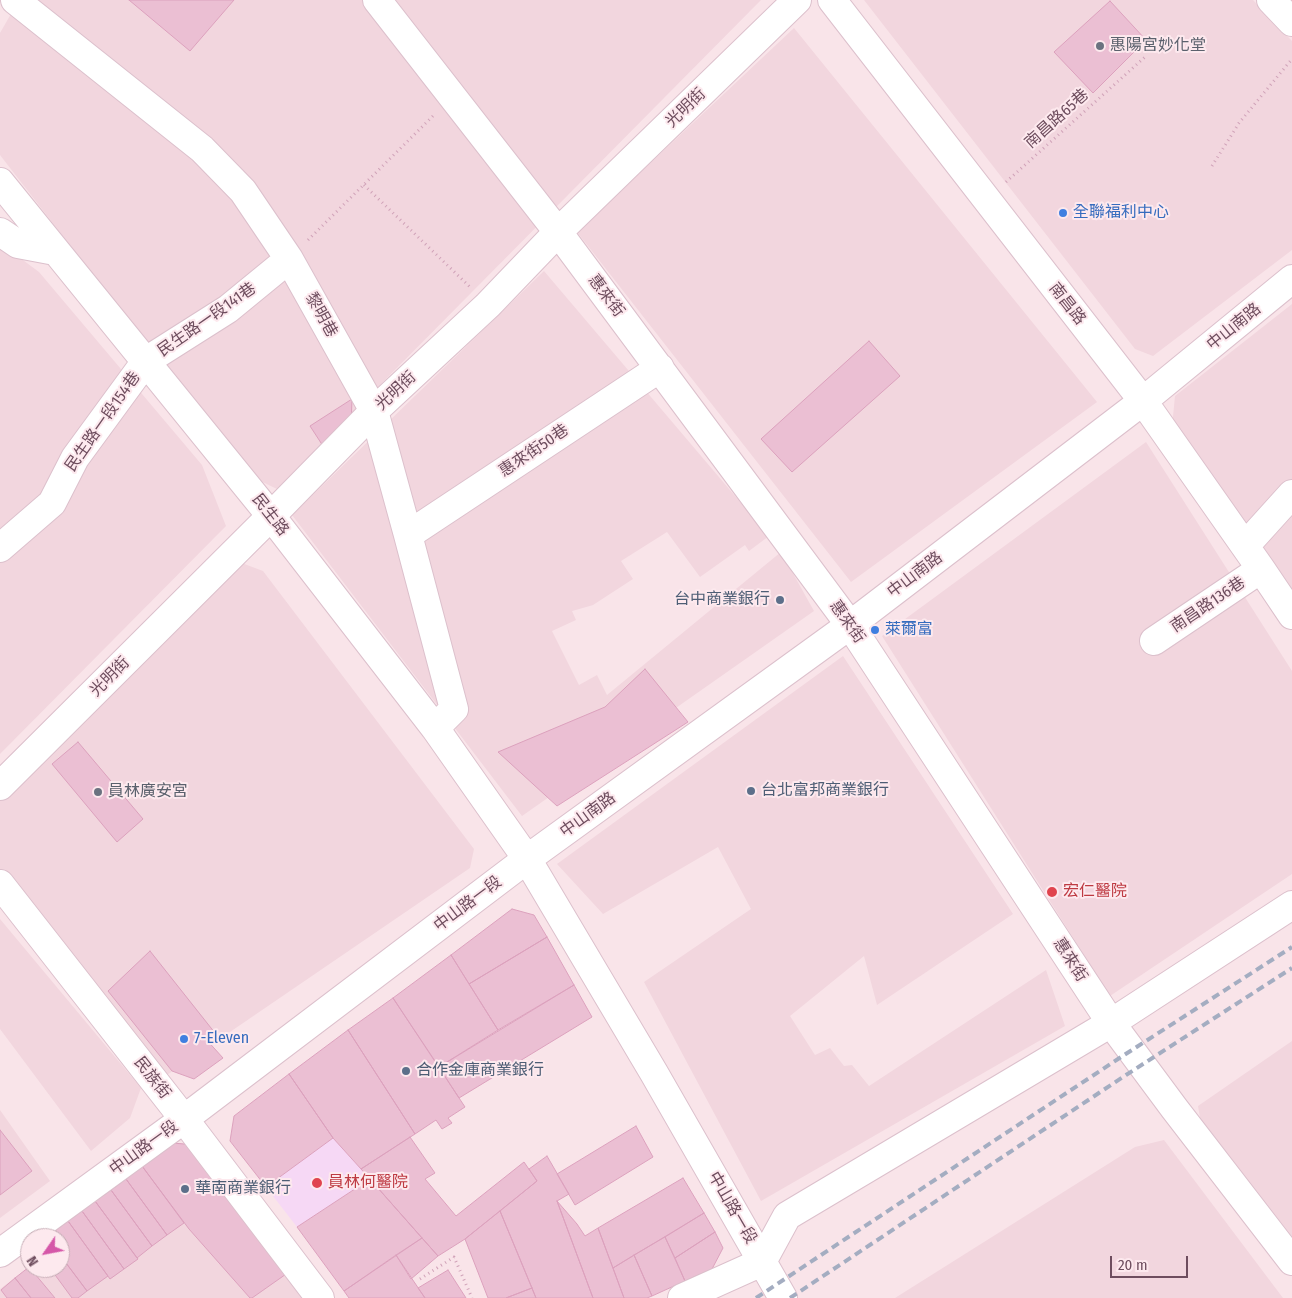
<!DOCTYPE html>
<html>
<head>
<meta charset="utf-8">
<style>
	body { margin:0 }
	#map { position:relative; width:1292px; height:1298px; overflow:hidden; background:#f9e4e9; font-family:"Fira Sans Condensed",sans-serif }
	canvas { display:block }
	.north { position:absolute; left:20px; top:1228px; width:50px; height:50px; box-sizing:border-box; background:#fde9ee; border:1px solid #c4abb4; border-radius:50%; rotate:237deg; font-size:14px; font-weight:700; line-height:20px; text-align:center; color:#6e4d5e }
	.north::after { content:''; display:block; margin:auto; width:18px; height:22px; background:#d557a8; clip-path:polygon(50% 0,100% 100%,50% 72%,0 100%) }
	.scale { position:absolute; left:1110px; top:1256px; width:78px; height:22px; box-sizing:border-box; border:2px solid #6e4d5e; border-top:0; padding-left:6px; font-size:15px; line-height:18px; white-space:nowrap; color:#6e4d5e; -webkit-text-stroke:4px #fde9ee; paint-order:stroke }
</style>
</head>
<body>
<div id="map">
<canvas width="1292" height="1298"></canvas>
<div class="north">N</div>
<div class="scale">20 m</div>
</div>
<script>
const ctx = document.querySelector('canvas').getContext('2d');
ctx.lineJoin = 'round';
function paint(path, color) {
  ctx.fillStyle = color;
  ctx.fill(path, 'evenodd');
}
function poly(rows) {
  const path = new Path2D();
  for (const r of rows) {
    path.moveTo(r[0], r[1]);
    for (let i = 2; i < r.length; i += 2) path.lineTo(r[i], r[i + 1]);
  }
  return path;
}
function stroke(path, color, width, dash) {
  ctx.strokeStyle = color;
  ctx.lineWidth = width;
  ctx.lineCap = dash ? 'butt' : 'round';
  ctx.setLineDash(dash || []);
  ctx.stroke(path);
}
function label(font, color, halo, rows, align = 'center') {
  ctx.font = font + ' "Fira Sans Condensed","Noto Sans TC",sans-serif';
  ctx.lineWidth = 4;
  ctx.setLineDash([]);
  ctx.textBaseline = 'middle';
  ctx.strokeStyle = halo;
  ctx.fillStyle = color;
  for (const [text, x, y, turn = 0] of rows) {
    ctx.save();
    ctx.translate(x, y);
    ctx.rotate((+turn || 0) * Math.PI / 180);
    ctx.textAlign = isNaN(turn) ? turn : align;
    if (halo) ctx.strokeText(text, 0, 0);
    ctx.fillText(text, 0, 0);
    ctx.restore();
  }
}
paint(poly([
	[19,0,761,0,277,489,248,475,0,155,0,33],
	[864,0,1253,0,1292,41,1292,250,1153,356,1135,349],
	[794,28,1097,402,851,582,577,232],
	[0,243,39,272,202,465,226,526,0,754],
	[544,271,769,536,749,551,745,545,700,577,667,532,621,561,633,579,593,605,572,611,576,620,552,631,579,685,597,675,607,695,781,552,814,611,522,816,292,515],
	[1292,304,1292,601,1172,427,1175,396],
	[1146,442,1292,671,1292,874,1110,996,882,636],
	[239,562,263,571,474,849,470,868,167,1075,0,872,0,795],
	[843,656,1013,914,877,1005,864,956,790,1016,815,1055,830,1048,844,1066,852,1065,869,1086,1046,970,1065,1026,761,1201,644,982,751,909,718,847,603,914,557,864],
	[0,919,141,1088,130,1118,91,1151,0,1029],
	[1292,1041,1292,1241,1202,1129,1198,1106],
	[0,1110,50,1181,0,1218],
	[1164,1140,1283,1298,895,1298,1135,1147],
	[172,1143,197,1145,304,1298,0,1298,0,1289,29,1267,30,1263,30,1268,60,1268,60,1238,46,1238,142,1166]
]), '#f2d6de');
paint(poly([
	[333,1138,370,1179,297,1227,266,1187]
]), '#f6d8f5');
const building = poly([
	[129,0,234,0,190,51,129,0],
	[1110,1,1146,40,1093,93,1054,52,1110,1],
	[869,341,900,376,792,472,761,439,869,341],
	[352,399,351,427,323,446,310,426,352,399],
	[645,669,688,722,557,806,498,752,605,707,645,669],
	[78,742,143,819,117,842,52,764,78,742],
	[512,909,534,915,547,937,469,984,451,955,512,909],
	[547,937,574,985,498,1030,469,984,547,937],
	[150,951,215,1033,205,1038,223,1058,194,1079,172,1071,108,991,150,951],
	[451,955,498,1030,439,1067,393,998,451,955],
	[574,985,592,1017,459,1098,439,1067,574,985],
	[393,998,465,1107,448,1118,452,1123,442,1129,436,1120,415,1134,348,1030,393,998],
	[348,1030,415,1134,361,1169,333,1138,289,1074,348,1030],
	[289,1074,333,1138,266,1187,230,1141,234,1116,289,1074],
	[636,1126,653,1157,575,1205,557,1174,636,1126],
	[0,1130,32,1171,0,1195,0,1130],
	[410,1137,435,1173,425,1179,456,1216,524,1162,537,1181,465,1239,438,1256,361,1169,410,1137],
	[172,1143,197,1145,289,1272,252,1298,250,1298,189,1229,142,1166,172,1143],
	[547,1156,569,1194,557,1201,593,1298,536,1298,500,1211,537,1181,529,1169,547,1156],
	[142,1166,184,1223,167,1235,126,1179,142,1166],
	[683,1178,704,1213,613,1268,598,1228,683,1178],
	[126,1179,167,1235,152,1246,111,1190,126,1179],
	[370,1179,422,1238,344,1291,297,1227,370,1179],
	[111,1190,152,1246,137,1258,95,1201,111,1190],
	[95,1201,138,1259,124,1269,82,1211,95,1201],
	[557,1201,577,1224,585,1236,598,1228,624,1298,593,1298,557,1201],
	[82,1211,124,1269,110,1279,68,1221,82,1211],
	[500,1211,532,1288,506,1298,488,1298,465,1239,500,1211],
	[704,1213,715,1232,675,1258,665,1237,704,1213],
	[68,1221,108,1276,87,1291,60,1255,60,1238,48,1238,47,1237,68,1221],
	[715,1232,723,1248,712,1269,685,1281,675,1258,715,1232],
	[665,1237,685,1281,652,1296,634,1255,665,1237],
	[422,1238,438,1256,411,1279,396,1255,422,1238],
	[60,1255,87,1291,78,1298,72,1298,50,1268,60,1268,60,1255],
	[396,1255,425,1298,349,1298,344,1291,396,1255],
	[634,1255,652,1296,647,1298,624,1298,613,1268,634,1255],
	[29,1267,30,1268,55,1298,31,1298,15,1278,29,1267],
	[448,1270,466,1298,425,1298,418,1288,448,1270],
	[15,1278,31,1298,7,1298,1,1290,15,1278],
	[532,1288,536,1298,506,1298,532,1288]
]);
paint(building, '#ebbfd3');
stroke(building, '#dca1bd', 1);
const minor = poly([
	[15,0,202,149,243,191,289,259,374,411,408,535,454,709,435,728],
	[377,0,558,232,850,625,1111,1023,1174,1108,1292,1261],
	[832,0,1143,401,1261,569,1292,615],
	[1271,0,1292,22],
	[0,182,271,516,435,728,527,859,654,1073,783,1298],
	[0,232,18,244,55,251],
	[408,535,660,368],
	[1245,546,1292,494],
	[0,548,52,503,75,458,146,361,228,309,289,259],
	[1154,641,1261,569],
	[0,786,271,516,374,411,488,305,558,232,797,0],
	[0,884,184,1119,320,1298],
	[0,1253,184,1119,527,859,850,625,1143,401,1292,279],
	[682,1298,762,1262,787,1216,1111,1023,1292,905]
]);
stroke(minor, '#dcc0cc', 30);
stroke(poly([
	[1212,166,1239,123,1292,59],
	[1006,182,1145,57],
	[364,185,470,287],
	[308,240,433,116],
	[420,1279,454,1257,472,1298]
]), '#d0a2b8', 3, [1, 4]);
stroke(minor, '#fff', 28);
stroke(poly([
	[756,1298,1118,1059,1292,947],
	[790,1298,1126,1075,1292,968]
]), '#a4adc1', 4, [8, 5]);
for (const [x, y, r, color] of [
	[1100,46,5,"#6b7280"],
	[1063,213,5,"#3f7fe0"],
	[780,600,5,"#5c6f8a"],
	[875,630,5,"#3f7fe0"],
	[751,791,5,"#5c6f8a"],
	[98,792,5,"#6b7280"],
	[1052,892,6,"#e0444e"],
	[184,1039,5,"#3f7fe0"],
	[406,1071,5,"#5c6f8a"],
	[317,1183,6,"#e0444e"],
	[185,1189,5,"#5c6f8a"]
]) {
  const dot = new Path2D();
  dot.arc(x, y, r, 0, 2 * Math.PI);
  ctx.fillStyle = color;
  ctx.fill(dot);
  stroke(dot, '#fde9ee', 2);
}
label('16px', '#5b616d', '#fde9ee', [
	["惠陽宮妙化堂",1110,46],
	["員林廣安宮",108,792]
], 'left');
label('16px', '#6e4d5e', '#fde9ee', [
	["光明街",686,108,-44],
	["南昌路65巷",1057,119,-42],
	["惠來街",606,296,53],
	["南昌路",1067,304,52],
	["黎明巷",321,315,61],
	["民生路一段141巷",207,320,-35],
	["中山南路",1234,327,-39],
	["光明街",396,391,-43],
	["民生路一段154巷",103,422,-55],
	["惠來街50巷",534,451,-34],
	["民生路",270,515,52],
	["中山南路",915,575,-37],
	["南昌路136巷",1208,605,-34],
	["惠來街",847,622,55],
	["光明街",110,677,-45],
	["中山南路",588,815,-36],
	["中山路一段",468,904,-37],
	["惠來街",1070,960,57],
	["民族街",152,1078,52],
	["中山路一段",144,1148,-36],
	["中山路一段",732,1208,60]
]);
label('16px', '#366cbe', '#fde9ee', [
	["全聯福利中心",1073,213],
	["萊爾富",885,630],
	["7-Eleven",194,1039]
], 'left');
label('16px', '#4e5e75', '#fde9ee', [
	["台中商業銀行",770,600,"right"],
	["台北富邦商業銀行",761,791],
	["合作金庫商業銀行",416,1071],
	["華南商業銀行",195,1189]
], 'left');
label('16px', '#be3a42', '#fde9ee', [
	["宏仁醫院",1063,892],
	["員林何醫院",328,1183]
], 'left');
</script>
</body>
</html>
